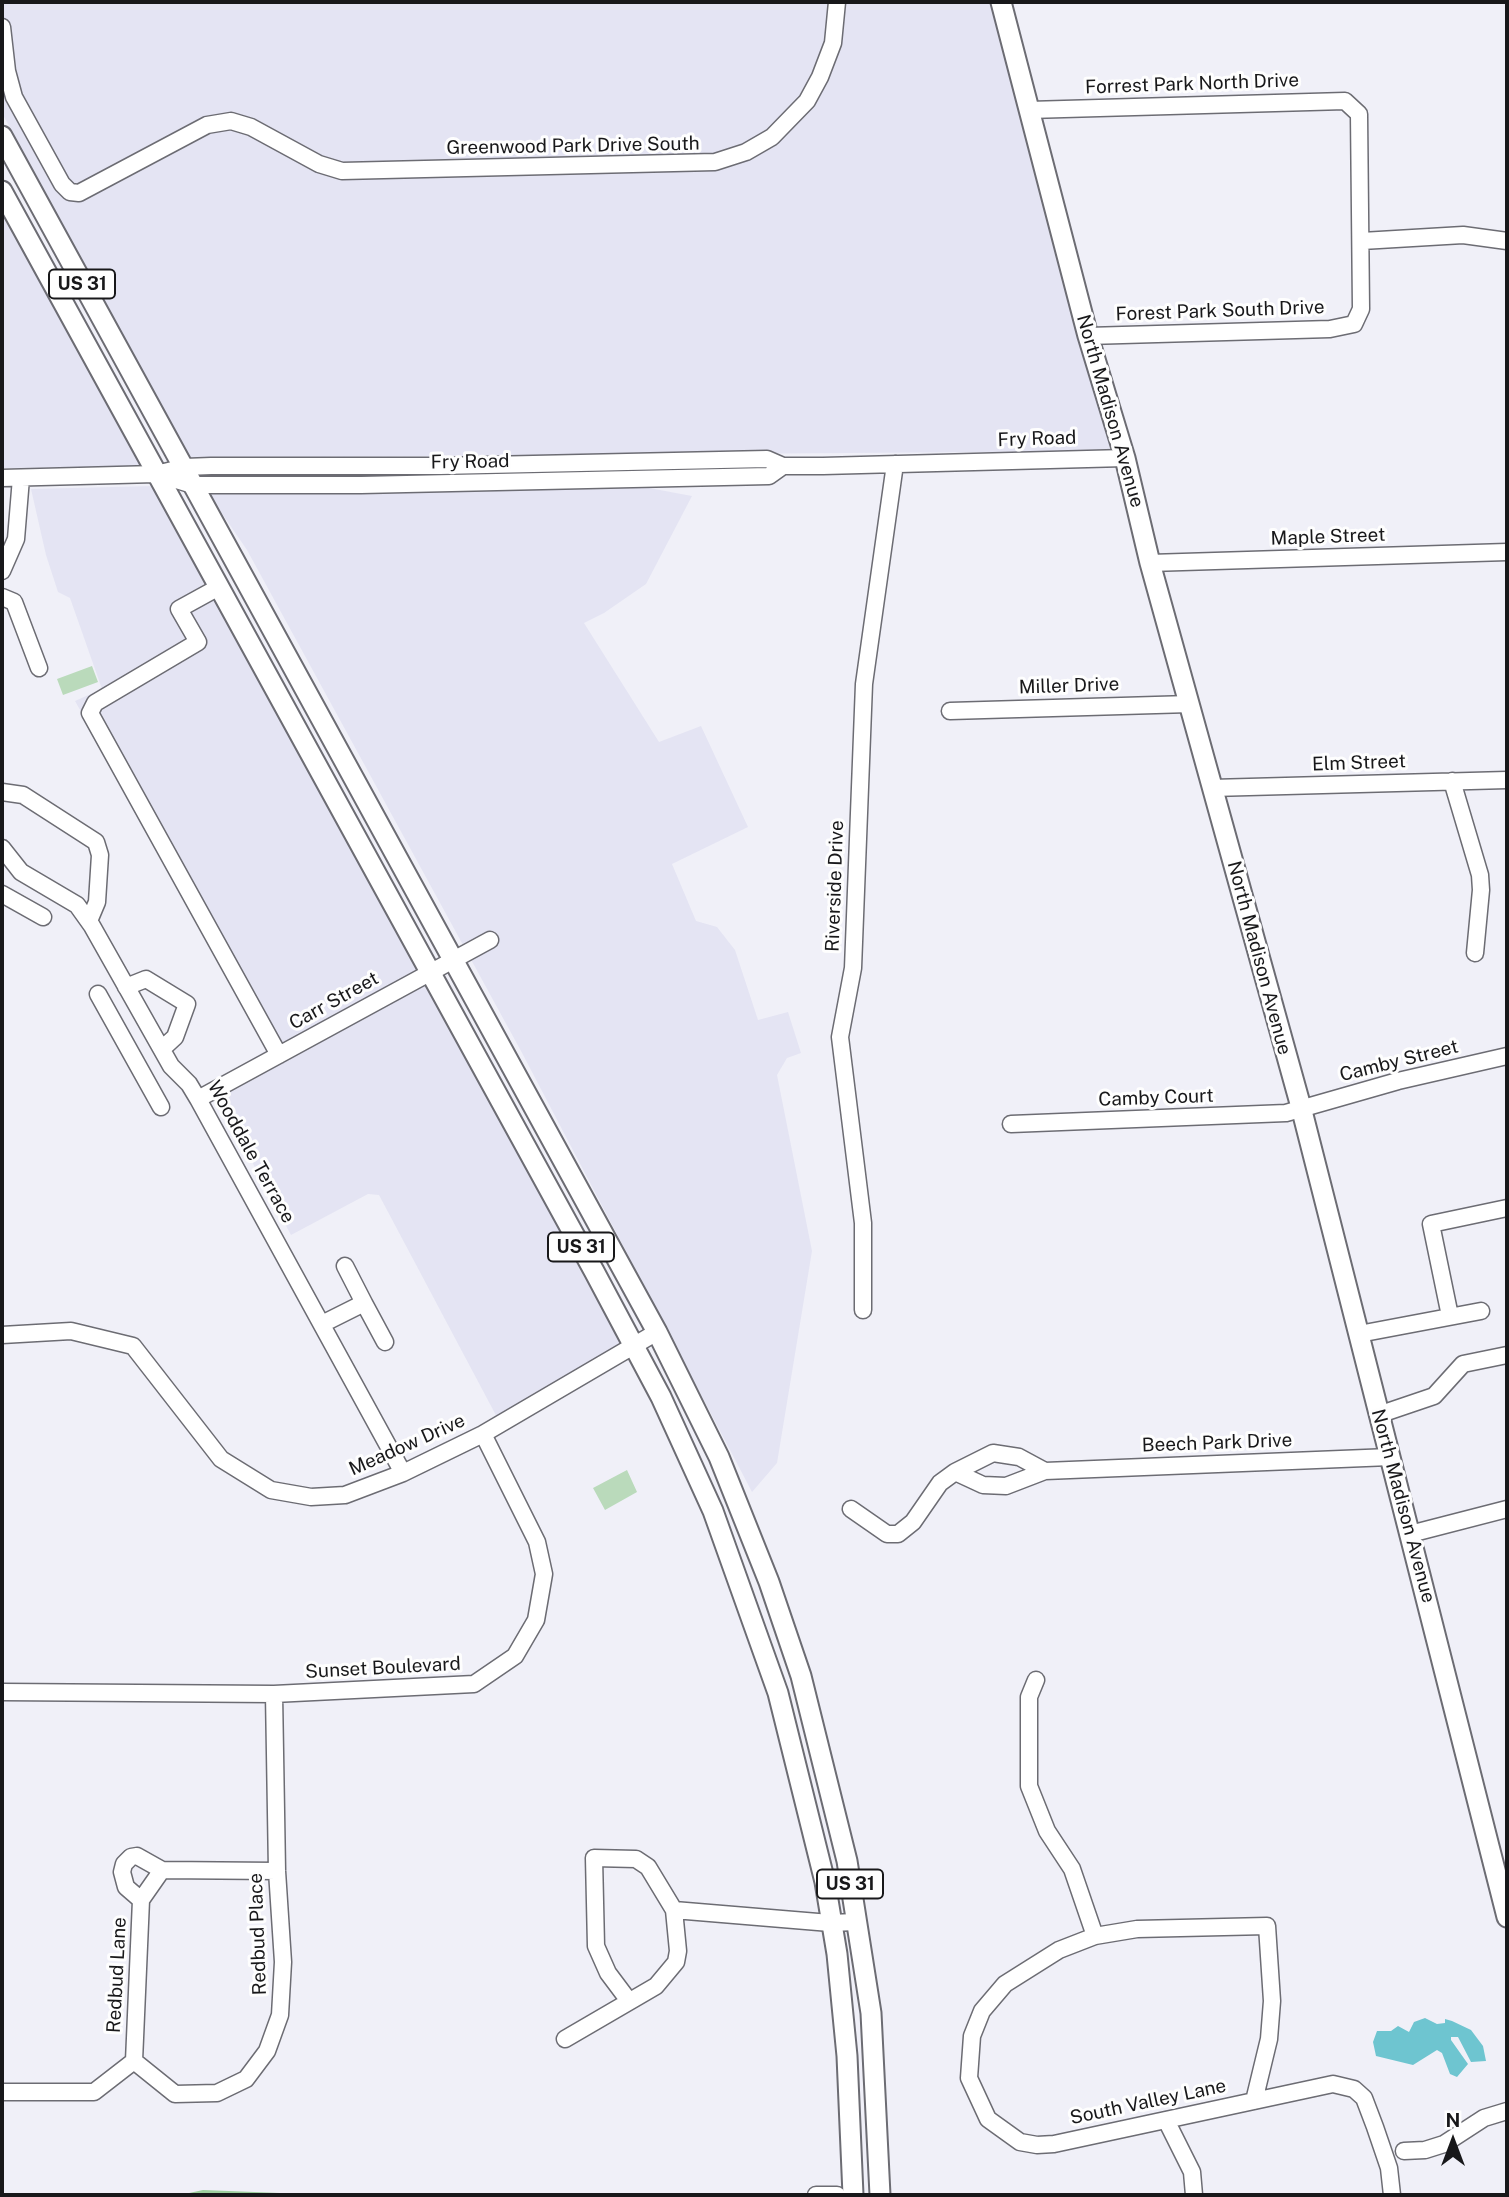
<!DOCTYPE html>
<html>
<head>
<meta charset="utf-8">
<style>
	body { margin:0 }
	#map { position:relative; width:1509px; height:2197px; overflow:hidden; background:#f0f0f8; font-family:"Public Sans",sans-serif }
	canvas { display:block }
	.frame { position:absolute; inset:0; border:4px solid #18181a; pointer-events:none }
	.north { position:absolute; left:1418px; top:2106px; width:70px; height:70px; -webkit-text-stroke:5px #fefefe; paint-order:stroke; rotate:0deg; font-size:19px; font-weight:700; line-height:28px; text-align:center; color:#18181a }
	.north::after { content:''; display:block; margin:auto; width:24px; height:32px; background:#18181a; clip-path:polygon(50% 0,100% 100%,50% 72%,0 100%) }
</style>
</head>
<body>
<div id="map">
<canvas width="1509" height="2197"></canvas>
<div class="frame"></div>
<div class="north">N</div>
</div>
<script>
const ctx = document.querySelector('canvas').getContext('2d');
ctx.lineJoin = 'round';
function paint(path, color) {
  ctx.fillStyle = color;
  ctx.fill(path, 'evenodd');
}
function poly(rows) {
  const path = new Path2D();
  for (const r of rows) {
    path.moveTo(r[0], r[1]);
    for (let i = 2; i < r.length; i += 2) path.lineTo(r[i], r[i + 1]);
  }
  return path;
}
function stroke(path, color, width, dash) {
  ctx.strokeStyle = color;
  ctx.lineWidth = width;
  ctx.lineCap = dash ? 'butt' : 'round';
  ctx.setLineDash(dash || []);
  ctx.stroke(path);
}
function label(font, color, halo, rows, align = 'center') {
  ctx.font = font + ' "Public Sans",sans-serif';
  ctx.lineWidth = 6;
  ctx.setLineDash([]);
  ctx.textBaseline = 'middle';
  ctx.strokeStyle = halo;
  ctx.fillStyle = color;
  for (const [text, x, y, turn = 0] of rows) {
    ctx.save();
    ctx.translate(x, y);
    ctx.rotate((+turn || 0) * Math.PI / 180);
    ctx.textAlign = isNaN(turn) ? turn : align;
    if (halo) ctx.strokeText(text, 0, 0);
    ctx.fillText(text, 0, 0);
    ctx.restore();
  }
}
paint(poly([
	[2,2,990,2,1112,451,189,458,2,113],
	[2,211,143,467,2,468],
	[154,486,624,1345,499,1421,379,1195,368,1194,291,1235,219,1100,216,1081,267,1050,156,843,75,701,102,689,70,598,58,592,46,555,31,489],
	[649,488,692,496,646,584,604,613,584,623,659,742,701,726,748,827,672,864,696,921,717,927,735,950,758,1020,788,1012,801,1053,787,1058,777,1075,812,1251,777,1463,752,1492,521,1051,247,550,208,493]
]), '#e4e4f3');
paint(poly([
	[92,666,98,682,63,695,57,679],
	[627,1470,637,1492,605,1510,593,1488]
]), '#badabb');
paint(poly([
	[203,2190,331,2195,180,2195]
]), '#9cce9e');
paint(poly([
	[1425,2018,1437,2024,1445,2023,1445,2019,1452,2021,1471,2030,1483,2046,1486,2061,1471,2062,1458,2037,1451,2037,1451,2040,1468,2064,1457,2077,1450,2074,1442,2053,1437,2050,1413,2065,1376,2056,1373,2042,1377,2031,1391,2031,1398,2026,1409,2032,1414,2022]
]), '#6ec5d0');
const minor = poly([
	[2,27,7,71,14,97,62,184,70,192,79,193,207,125,231,121,251,127,319,164,342,171,715,162,746,152,772,137,807,101,820,77,833,43,837,2],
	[1029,110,1345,101,1359,114,1361,309,1354,324,1330,329,1088,336],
	[1362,241,1463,235,1507,241],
	[157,474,193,485,361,485,769,476,783,466],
	[2,478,156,474,185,467,211,466,440,466,767,459,783,466,823,466,1125,458],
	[1150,563,1507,552],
	[2,571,16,539,21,478],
	[219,587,179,609,198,642,95,703,90,713,279,1055],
	[2,597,14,602,39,668],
	[950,711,1190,704],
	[1452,781,1480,875,1481,890,1475,953],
	[1212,788,1507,780],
	[2,792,23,795,96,842,100,855,97,902,89,921],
	[2,848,21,872,77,905,92,926,171,1066,189,1084,198,1099,403,1473],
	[2,894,43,917],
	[126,987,146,979,187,1004,175,1037,162,1049],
	[98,994,161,1107],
	[198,1099,490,940],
	[1011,1124,1286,1113,1398,1081,1507,1056],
	[345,1266,364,1303],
	[863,1310,863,1223,840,1037,853,968,864,684,895,464],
	[1450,1316,1431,1224,1507,1208],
	[322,1324,364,1303,385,1342],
	[1359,1334,1481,1311],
	[2,1335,71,1331,133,1346,221,1459,271,1490,311,1497,345,1495,403,1473,483,1434,657,1332],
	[1378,1415,1434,1396,1463,1364,1507,1355],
	[993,1453,1019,1457,1045,1471,1006,1486,983,1485,955,1472,993,1453],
	[1045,1471,1390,1457],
	[851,1509,887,1534,898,1534,913,1522,940,1483,955,1472],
	[1410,1534,1507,1509],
	[1036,1680,1029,1697,1029,1786,1047,1831,1072,1869,1095,1936],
	[2,1692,274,1694,474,1684,515,1656,536,1620,544,1574,537,1542,483,1434],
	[141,1900,126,1887,122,1872,124,1864,131,1857,137,1856,162,1870],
	[674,1910,830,1923,856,1922],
	[565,2039,656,1986,676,1962,678,1951,674,1910,648,1867,636,1859,594,1858,596,1946,608,1973,629,2001],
	[134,2061,175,2094,217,2093,246,2079,267,2051,280,2015,283,1962,277,1871,274,1694],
	[2,2092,94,2092,134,2061,141,1900,162,1870,277,1871],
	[1254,2101,1269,2039,1272,2001,1267,1926,1137,1929,1095,1936,1059,1950,1005,1984,982,2011,972,2036,969,2078,988,2119,1020,2142,1037,2145,1054,2144,1333,2084,1354,2089,1364,2098,1375,2127,1389,2168,1392,2195],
	[1166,2120,1192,2172,1194,2195],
	[1404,2151,1425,2150,1444,2144,1484,2118,1507,2111],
	[816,2195,837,2195]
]);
const major = poly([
	[1001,2,1088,336,1125,458,1150,563,1301,1107,1507,1917],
	[2,136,657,1332,719,1457,769,1582,801,1676,847,1861,871,2013,880,2195],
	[2,191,594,1271,661,1397,713,1511,778,1693,825,1882,837,1954,847,2056,853,2195]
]);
stroke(minor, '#6c6c73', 19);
stroke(major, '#6c6c73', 23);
stroke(minor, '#fff', 16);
stroke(major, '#fff', 19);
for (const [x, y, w] of [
	[82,284,66],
	[581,1247,66],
	[850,1884,66]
]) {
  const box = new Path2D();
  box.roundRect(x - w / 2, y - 14.5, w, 29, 5);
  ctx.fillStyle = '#fefefe';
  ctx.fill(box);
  stroke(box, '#18181a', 2);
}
label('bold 18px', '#18181a', null, [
	["US 31",82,284],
	["US 31",581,1247],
	["US 31",850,1884]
]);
label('19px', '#18181a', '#fefefe', [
	["Forrest Park North Drive",1192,84,-2],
	["Greenwood Park Drive South",573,146,-1],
	["Forest Park South Drive",1220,311,-2],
	["North Madison Avenue",1110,411,74],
	["Fry Road",1037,439,-2],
	["Fry Road",470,462,-1],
	["Maple Street",1328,537,-2],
	["Miller Drive",1069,686,-2],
	["Elm Street",1359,763,-2],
	["Riverside Drive",835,886,-88],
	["North Madison Avenue",1259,958,75],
	["Carr Street",334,1001,-29],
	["Camby Street",1399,1061,-14],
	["Camby Court",1156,1098,-2],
	["Wooddale Terrace",251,1152,61],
	["Beech Park Drive",1217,1443,-2],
	["Meadow Drive",407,1445,-24],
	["North Madison Avenue",1403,1506,75],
	["Sunset Boulevard",383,1668,-3],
	["Redbud Place",258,1934,-92],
	["Redbud Lane",117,1975,-87],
	["South Valley Lane",1148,2102,-12]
]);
</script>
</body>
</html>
